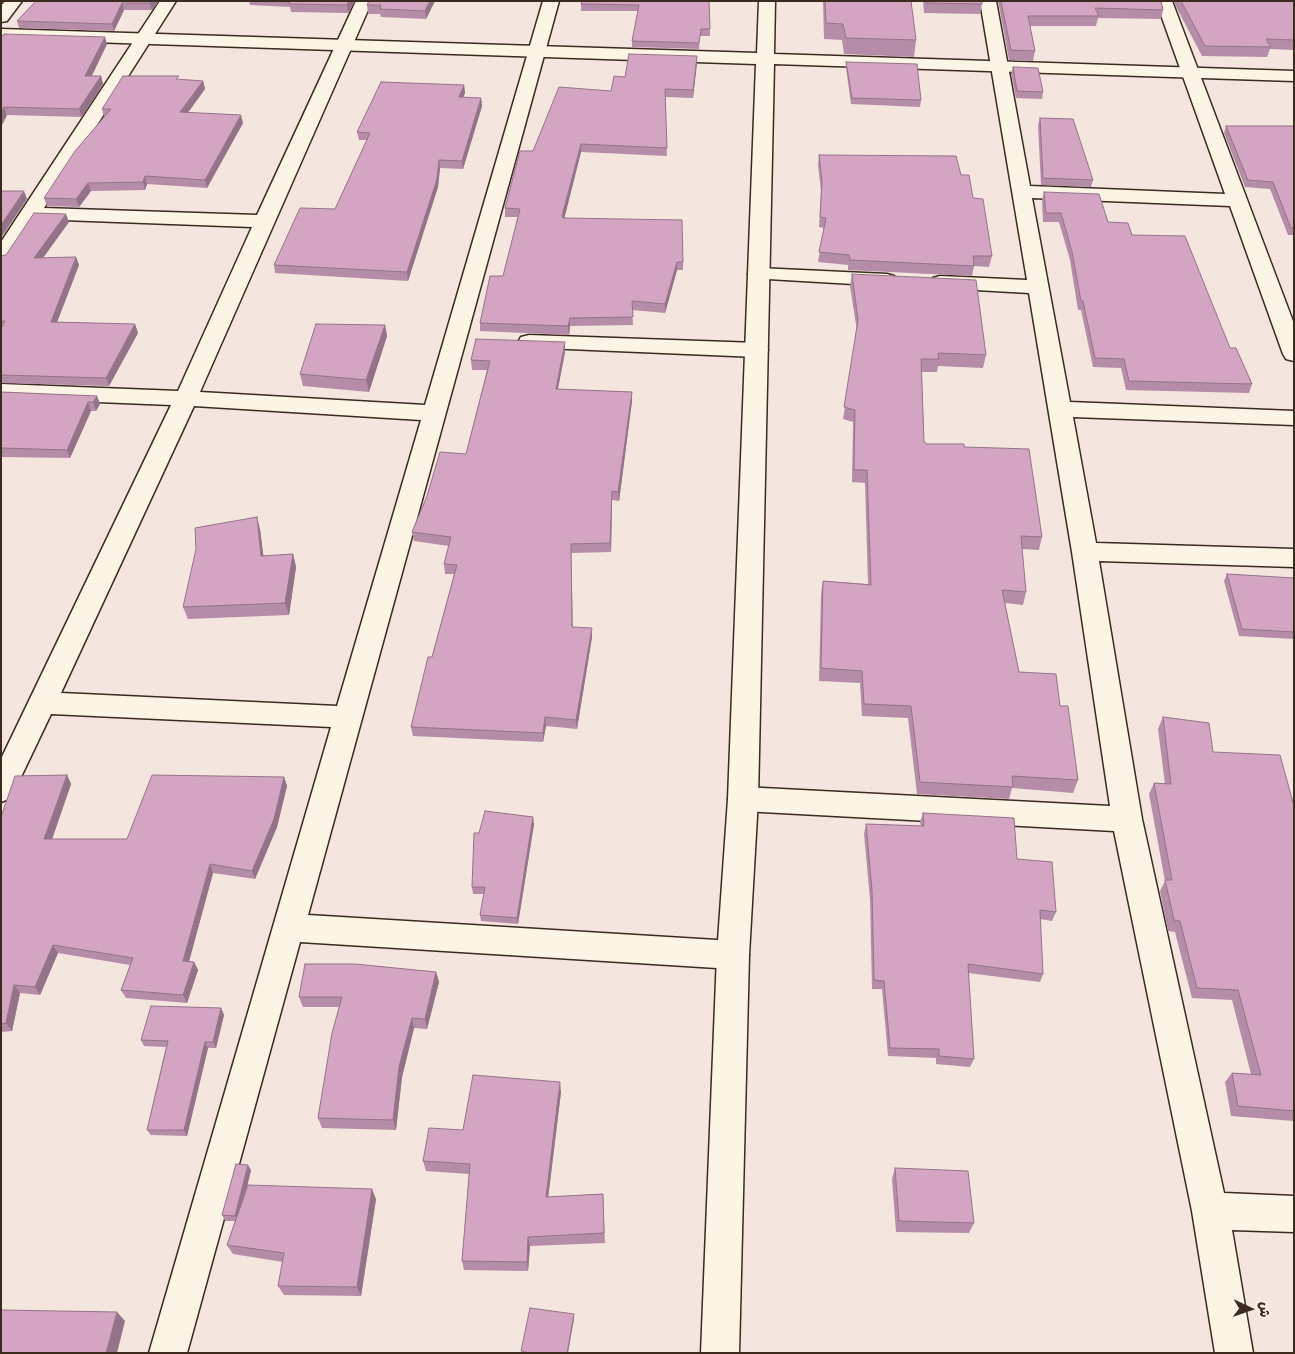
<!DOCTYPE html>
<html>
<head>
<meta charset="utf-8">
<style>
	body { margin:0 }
	#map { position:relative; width:1295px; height:1354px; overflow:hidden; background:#f4e5de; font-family:Delius,"Playpen Sans Arabic",sans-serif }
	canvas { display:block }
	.frame { position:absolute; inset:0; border:2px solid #3b2a1e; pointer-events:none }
	.north { position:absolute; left:1225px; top:1284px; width:50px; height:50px; -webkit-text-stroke:4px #fcf5e5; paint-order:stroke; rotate:93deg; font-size:14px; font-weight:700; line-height:20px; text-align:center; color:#3b2a1e }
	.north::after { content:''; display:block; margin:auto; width:18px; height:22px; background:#3b2a1e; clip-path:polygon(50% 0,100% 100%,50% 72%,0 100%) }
</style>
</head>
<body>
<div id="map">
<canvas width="1295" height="1354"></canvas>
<div class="frame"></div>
<div class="north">ش</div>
</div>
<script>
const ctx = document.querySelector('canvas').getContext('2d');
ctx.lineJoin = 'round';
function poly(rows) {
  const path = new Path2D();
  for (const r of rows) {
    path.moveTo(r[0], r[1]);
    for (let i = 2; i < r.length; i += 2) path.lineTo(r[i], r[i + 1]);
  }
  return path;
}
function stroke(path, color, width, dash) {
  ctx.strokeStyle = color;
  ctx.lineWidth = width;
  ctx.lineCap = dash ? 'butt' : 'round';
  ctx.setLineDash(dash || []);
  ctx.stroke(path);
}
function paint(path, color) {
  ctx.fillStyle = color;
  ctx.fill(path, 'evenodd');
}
const minor = poly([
	[5,1,22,1,7,21,1,22,1,6,5,1],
	[160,1,176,1,44,208,257,215,356,1,372,1,200,392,425,405,543,1,559,1,308,915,733,941,744,945,749,955,744,965,733,969,300,942,187,1353,149,1353,331,727,51,714,11,798,1,802,1,759,171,405,1,398,1,384,178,391,252,227,36,219,8,262,1,264,1,242,160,1],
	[194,406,421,420,337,706,61,693,194,406],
	[980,1,996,1,1030,186,1225,194,1156,1,1172,1,1294,324,1294,361,1286,359,1283,354,1230,206,1032,198,1070,402,1294,411,1294,425,1073,417,1096,543,1294,549,1294,567,1099,561,1142,819,1224,1193,1294,1196,1294,1232,1232,1230,1253,1353,1215,1353,1192,1211,1114,831,743,811,733,807,728,799,733,791,743,787,1110,806,1072,552,1029,293,940,288,933,286,930,282,933,278,940,276,1027,280,980,1],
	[758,268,887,274,894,276,897,280,894,284,887,286,751,278,748,274,751,270,758,268],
	[529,335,757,343,765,345,768,350,765,355,757,357,521,347,518,342,521,337,529,335]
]);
const tertiary = poly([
	[759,1,775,1,774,54,1294,71,1294,81,774,64,758,799,749,955,739,1353,701,1353,717,955,728,799,756,64,1,39,1,29,757,53,759,1]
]);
stroke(minor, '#3b2a1e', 3);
stroke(tertiary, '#3b2a1e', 3);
paint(minor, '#fcf5e5');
paint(tertiary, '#fcf5e5');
paint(poly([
	[36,1,159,1,152,10,124,10,114,31,19,28,17,21],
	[249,1,355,1,348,13,291,12,290,7,250,5],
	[435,1,426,19,381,17,380,14,368,14,367,5],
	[709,1,710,36,700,36,699,49,632,47,632,41,638,11,581,11,581,4],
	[823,1,911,1,916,40,914,57,844,54,842,40,824,39],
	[923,1,982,1,982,4,980,14,924,13],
	[998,1,1161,1,1163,10,1161,19,1098,18,1096,26,1030,26,1035,51,1033,61,1009,60],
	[1173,1,1294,1,1294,50,1270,49,1267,57,1202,56],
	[1,37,107,44,91,76,101,76,103,84,82,117,7,115,1,127],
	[697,56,693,98,665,97,667,156,581,152,564,218,683,262,683,270,677,270,665,313,632,310,633,325,570,326,569,335,480,331,480,323,503,276,518,217,505,217,505,208,533,151,611,91,625,77],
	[846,62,921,100,920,107,851,104,846,68],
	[1013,67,1043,92,1042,99,1016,98,1011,74],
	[180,80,203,81,205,89,188,113,243,123,207,188,147,184,145,190,91,191,79,207,47,206,44,198,104,117,102,109],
	[464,85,465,93,463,97,481,98,482,106,463,169,440,168,438,187,408,281,275,273,274,265,335,209,367,140,359,140,357,132],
	[1040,118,1093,180,1091,187,1041,185,1038,125],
	[1226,126,1294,126,1294,235,1288,235,1270,189,1245,187,1224,133],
	[819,155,961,175,973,198,992,256,989,267,974,266,972,276,848,270,848,265,818,262,824,228,819,227,821,191,818,165],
	[1044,192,1132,235,1230,348,1252,384,1249,393,1126,390,1121,368,1093,367,1081,310,1078,310,1070,260,1059,222,1043,222,1042,200],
	[69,222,43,258,76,257,79,265,57,322,135,324,138,333,109,386,1,383,1,256,6,255],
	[852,274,986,355,983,368,938,366,937,372,922,372,924,442,927,444,964,447,1042,537,1039,550,1022,549,1026,592,1023,605,1005,603,1019,672,1060,706,1078,780,1073,793,1012,788,1009,799,917,794,908,718,862,716,860,683,819,681,821,594,823,581,868,584,865,483,852,482,853,422,843,419,857,331,850,286],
	[385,325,387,336,369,392,303,386,300,374],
	[565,352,558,389,632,392,632,401,619,501,612,500,611,552,571,553,573,627,592,637,577,729,546,726,543,742,413,736,411,727,432,657,454,574,445,574,444,564,449,546,414,541,412,532,466,454,487,370,472,370,471,360],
	[1,392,97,396,100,404,96,411,91,411,70,458,1,457],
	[260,529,263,556,293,554,296,567,289,615,188,619,183,607],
	[1227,574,1294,578,1294,639,1239,636,1224,581],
	[1163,717,1213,752,1294,806,1294,1121,1231,1116,1225,1082,1232,1073,1251,1074,1232,1000,1192,998,1175,932,1168,931,1160,891,1165,881,1149,794,1154,783,1165,784,1158,729],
	[67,775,71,784,52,839,127,839,284,777,287,786,277,827,255,879,213,873,189,961,194,962,198,970,187,1003,126,998,121,990,130,965,58,953,40,995,20,993,12,1031,1,1032,1,817],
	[923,813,1017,859,1056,912,1052,921,1040,919,1043,974,1040,982,968,973,974,1059,970,1067,936,1064,936,1058,888,1056,882,989,872,989,870,899,864,834,866,824,921,826,920,822],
	[534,824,518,924,481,921,480,915,484,894,473,894,472,887,479,833],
	[436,972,439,982,427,1029,414,1028,402,1077,396,1130,322,1128,318,1118,339,1007,303,1007,299,997],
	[221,1008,224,1015,216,1048,208,1048,187,1136,151,1135,147,1130,166,1047,144,1046,141,1040],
	[561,1092,548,1197,603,1194,605,1243,530,1246,528,1271,464,1270,462,1261,469,1174,426,1171,423,1161,463,1130],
	[895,1168,974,1223,969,1233,896,1232,892,1179],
	[251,1170,247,1188,376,1199,361,1296,284,1295,278,1286,283,1262,233,1254,227,1245,235,1221,225,1221,222,1215]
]), '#b68da8');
paint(poly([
	[152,1,159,1,152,10,150,3],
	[349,1,355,1,348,13,347,5],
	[430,1,435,1,426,19,425,11],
	[122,3,124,10,114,31,112,24],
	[105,37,107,44,88,84,85,76],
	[697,56,697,64,693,98,693,90],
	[101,76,103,84,82,117,79,109],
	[203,81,205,89,182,120,180,112],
	[464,85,465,93,460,105,459,97],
	[481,98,482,106,463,169,462,161],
	[4,107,7,115,1,127,1,113],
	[241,115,243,123,207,188,205,180],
	[581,144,581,152,563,224,562,216],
	[439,160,440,168,438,187,408,281,407,272],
	[145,176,147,184,145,190,143,182],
	[88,183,91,191,79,207,76,199],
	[24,191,27,199,1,238,1,225],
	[66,214,69,222,37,266,34,258],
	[76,257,79,265,54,330,51,322],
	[677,262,677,270,665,313,665,304],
	[570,318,570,326,569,335,568,326],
	[135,324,138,333,109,386,106,378],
	[385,325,387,336,369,392,366,380],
	[565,342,565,352,556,398,556,389],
	[632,392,632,401,619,501,618,492],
	[97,396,100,404,96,411,93,402],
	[88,402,91,411,70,458,67,450],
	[612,491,612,500,611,552,610,543],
	[257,517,260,529,265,568,261,556],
	[293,554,296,567,289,615,285,603],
	[592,628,592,637,577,729,576,720],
	[545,717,546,726,543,742,543,733],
	[67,775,71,784,49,848,44,839],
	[284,777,287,786,277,827,255,879,252,871],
	[533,817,534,824,518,924,517,918],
	[210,864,213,873,187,969,183,961],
	[53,945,58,953,40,995,35,987],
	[194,962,198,970,187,1003,183,995],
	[436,972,439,982,427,1029,425,1019],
	[14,985,20,993,12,1031,6,1023],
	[221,1008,224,1015,216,1048,213,1042],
	[412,1018,414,1028,402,1077,396,1130,393,1120,399,1067],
	[205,1042,208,1048,187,1136,184,1130],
	[560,1082,561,1092,547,1207,546,1197],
	[248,1165,251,1170,238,1221,235,1216],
	[372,1189,376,1199,361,1296,357,1287],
	[528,1237,530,1246,528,1271,527,1262],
	[117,1312,125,1321,117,1353,106,1353],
	[574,1314,574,1319,568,1353,567,1353]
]), '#947388');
const building = poly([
	[36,1,152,1,150,3,122,3,112,24,17,21,36,1],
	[290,1,349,1,347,5,289,4,290,1],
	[369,1,430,1,425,11,380,9,381,5,367,5,369,1],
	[582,1,709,1,710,29,701,29,699,43,632,41,639,5,581,4,582,1],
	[825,1,911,1,916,40,846,38,843,24,826,23,825,1],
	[926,1,982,1,982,4,926,3,926,1],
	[1001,1,1161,1,1163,10,1095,8,1099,16,1028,16,1035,51,1011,50,1001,1],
	[1181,1,1294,1,1294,40,1266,39,1271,47,1205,46,1181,1],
	[4,34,105,37,85,76,101,76,79,109,4,107,1,113,1,37,4,34],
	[629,54,697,56,693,90,665,89,667,148,581,144,562,216,563,218,682,220,683,262,677,262,665,304,632,301,633,317,570,318,568,326,480,323,490,276,503,276,520,209,505,208,520,151,533,151,559,87,611,91,614,76,625,77,629,54],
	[846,62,917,64,921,100,852,98,846,62],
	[1013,67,1038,68,1043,92,1017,91,1013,67],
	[123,76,179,76,176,79,203,81,180,112,241,115,205,180,145,176,143,182,88,183,76,199,44,198,75,151,111,109,102,109,123,76],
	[381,82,464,85,459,97,481,98,462,161,439,160,437,179,407,272,274,265,300,208,335,209,370,133,357,132,381,82],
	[1040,118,1073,119,1093,180,1043,178,1040,118],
	[1226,126,1294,126,1294,228,1291,228,1273,182,1248,180,1226,126],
	[819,155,956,156,961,175,969,175,973,198,983,199,992,256,973,256,974,266,850,260,849,255,819,252,826,218,820,217,822,181,819,155],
	[1,191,24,191,1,225,1,191],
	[1044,192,1099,194,1108,222,1128,223,1132,235,1185,236,1230,348,1236,348,1252,384,1129,381,1124,359,1095,358,1083,301,1081,301,1072,252,1061,213,1046,213,1044,192],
	[34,213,66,214,34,258,76,257,51,322,135,324,106,378,1,375,1,328,5,321,1,321,1,256,6,255,34,213],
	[852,274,976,280,986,355,938,353,939,359,921,359,924,442,927,444,964,444,964,447,1029,449,1042,537,1021,536,1026,592,1002,590,1019,672,1056,674,1060,706,1068,706,1078,780,1012,776,1013,787,920,782,911,706,864,704,862,671,821,668,823,581,871,585,867,470,854,470,855,410,844,407,858,320,852,274],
	[316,324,385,325,366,380,300,374,316,324],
	[476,339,565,342,556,389,632,392,618,492,612,491,610,543,571,544,572,627,592,628,576,720,545,717,543,733,411,727,428,657,432,657,457,565,444,564,451,537,412,532,427,496,440,452,466,454,490,361,471,360,476,339],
	[1,392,97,396,93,402,88,402,67,450,1,448,1,392],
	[257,517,261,556,293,554,285,603,183,607,196,549,195,528,257,517],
	[1227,574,1294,578,1294,632,1242,629,1227,574],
	[1163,717,1209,723,1213,752,1280,755,1294,806,1294,1111,1238,1106,1232,1073,1261,1075,1238,990,1197,988,1180,921,1174,920,1165,880,1172,880,1154,783,1171,784,1163,717],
	[67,775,44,839,127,839,152,775,284,777,274,819,252,871,210,864,183,961,194,962,183,995,121,990,133,958,53,945,35,987,14,985,6,1023,1,1024,1,817,15,776,67,775],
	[485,811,533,817,517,918,480,915,485,887,472,887,474,833,479,833,485,811],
	[923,813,1014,818,1017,859,1052,862,1056,912,1040,910,1043,974,968,964,974,1059,939,1056,939,1049,890,1048,884,981,874,980,872,890,866,824,924,826,923,813],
	[305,964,355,964,436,972,425,1019,412,1018,399,1067,393,1120,318,1118,332,1033,342,997,299,997,305,964],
	[151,1006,221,1008,213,1042,205,1042,184,1130,147,1130,168,1041,141,1040,151,1006],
	[473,1075,560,1082,546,1197,603,1194,604,1233,528,1237,527,1262,462,1261,470,1164,423,1161,429,1128,463,1130,473,1075],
	[236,1164,248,1165,235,1216,222,1215,236,1164],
	[895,1168,968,1171,974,1223,899,1221,895,1168],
	[248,1185,372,1189,357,1287,278,1286,284,1253,227,1245,248,1185],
	[530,1308,574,1314,567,1353,530,1353,521,1351,530,1308],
	[1,1310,117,1312,106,1353,1,1353,1,1310]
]);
paint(building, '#d4a4c3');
stroke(building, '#947388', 1);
</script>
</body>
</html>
